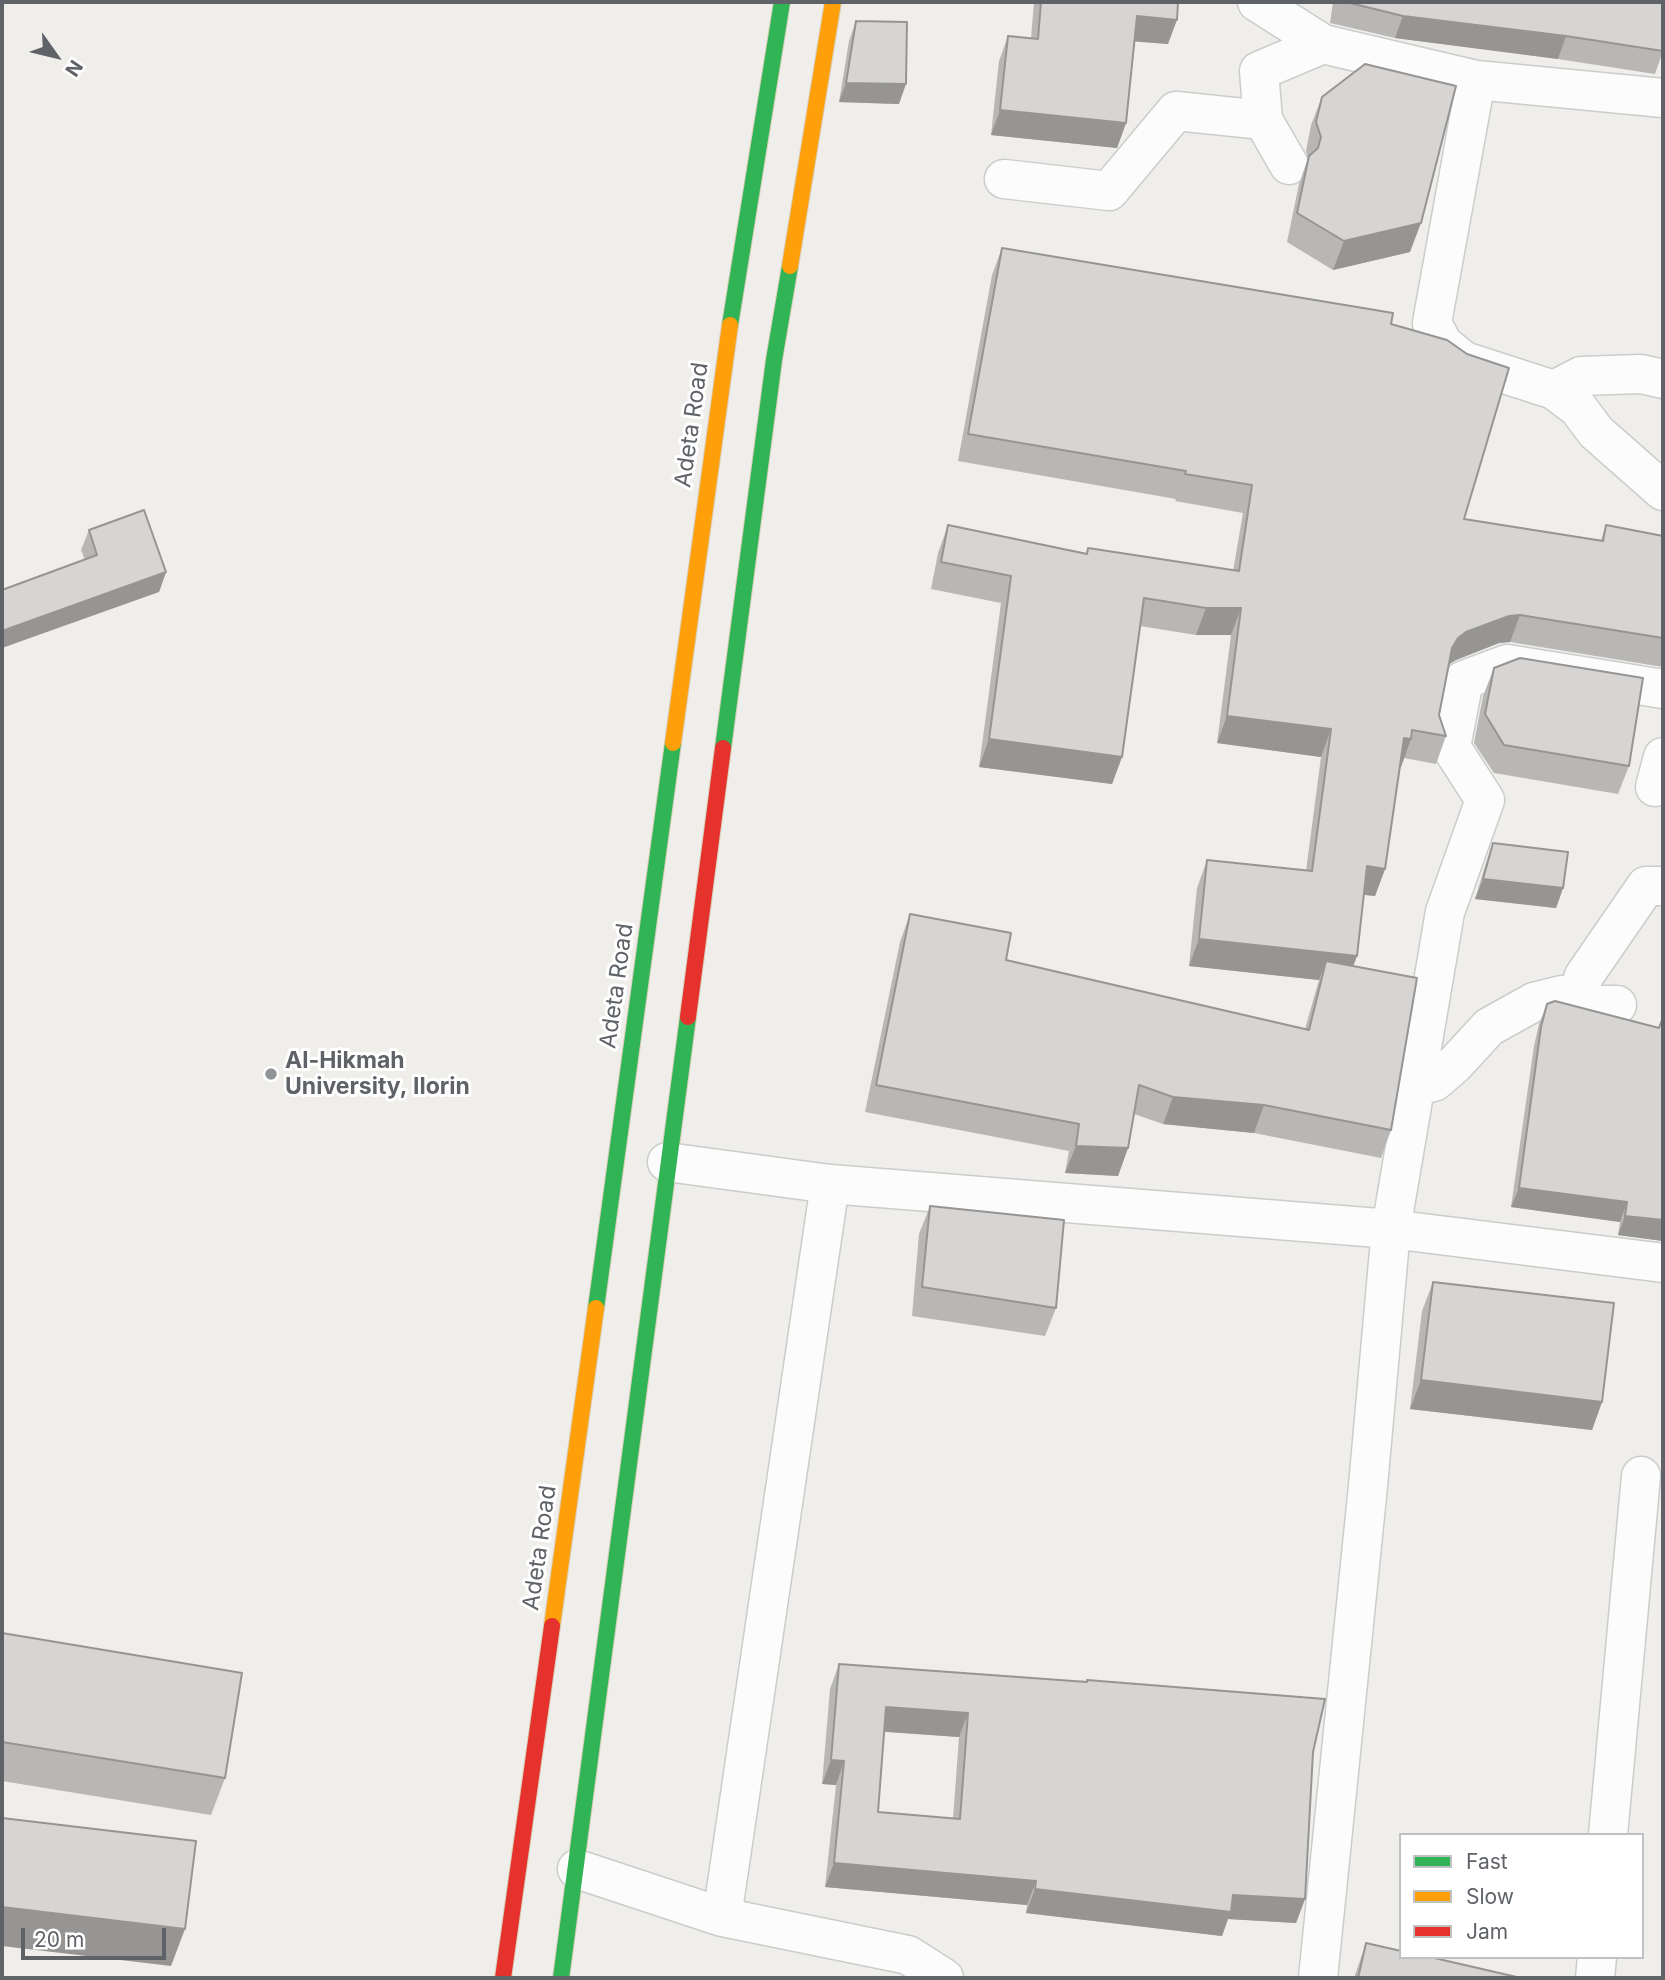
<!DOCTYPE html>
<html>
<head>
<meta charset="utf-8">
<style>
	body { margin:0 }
	#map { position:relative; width:1665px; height:1980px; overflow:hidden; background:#efeeea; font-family:Inter,sans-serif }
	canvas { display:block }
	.frame { position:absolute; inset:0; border:4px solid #5f6368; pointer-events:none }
	.legend { position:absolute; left:1399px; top:1833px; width:245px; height:126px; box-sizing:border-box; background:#fff; border:2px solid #bfc1c3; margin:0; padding:9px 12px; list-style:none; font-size:21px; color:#5f6368 }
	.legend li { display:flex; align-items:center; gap:14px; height:35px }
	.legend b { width:35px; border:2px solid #bfc1c3 }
	.north { position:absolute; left:21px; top:21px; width:70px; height:70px; -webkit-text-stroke:5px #fff; paint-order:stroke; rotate:124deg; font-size:19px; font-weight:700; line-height:28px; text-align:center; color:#5f6368 }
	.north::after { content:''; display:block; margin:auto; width:24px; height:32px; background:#5f6368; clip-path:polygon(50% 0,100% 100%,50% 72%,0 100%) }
	.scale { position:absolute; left:21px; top:1928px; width:145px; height:32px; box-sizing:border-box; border:4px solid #5f6368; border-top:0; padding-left:9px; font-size:21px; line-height:24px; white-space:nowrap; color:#5f6368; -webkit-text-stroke:5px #fff; paint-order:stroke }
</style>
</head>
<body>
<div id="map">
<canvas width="1665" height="1980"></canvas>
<div class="frame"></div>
<ul class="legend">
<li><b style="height:9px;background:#30b455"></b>Fast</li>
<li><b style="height:9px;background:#ff9f0a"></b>Slow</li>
<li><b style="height:9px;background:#e5322d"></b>Jam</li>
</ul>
<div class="north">N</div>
<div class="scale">20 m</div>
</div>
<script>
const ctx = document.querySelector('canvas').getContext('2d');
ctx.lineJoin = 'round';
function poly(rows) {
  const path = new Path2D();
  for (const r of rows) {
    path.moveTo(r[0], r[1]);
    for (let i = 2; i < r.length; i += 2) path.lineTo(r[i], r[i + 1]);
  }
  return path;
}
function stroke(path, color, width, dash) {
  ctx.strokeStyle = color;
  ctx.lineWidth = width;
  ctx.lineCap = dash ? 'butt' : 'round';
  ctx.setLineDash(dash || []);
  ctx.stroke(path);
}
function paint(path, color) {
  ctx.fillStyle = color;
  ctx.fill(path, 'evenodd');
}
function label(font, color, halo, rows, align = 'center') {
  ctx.font = font + ' Inter,sans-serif';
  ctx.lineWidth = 6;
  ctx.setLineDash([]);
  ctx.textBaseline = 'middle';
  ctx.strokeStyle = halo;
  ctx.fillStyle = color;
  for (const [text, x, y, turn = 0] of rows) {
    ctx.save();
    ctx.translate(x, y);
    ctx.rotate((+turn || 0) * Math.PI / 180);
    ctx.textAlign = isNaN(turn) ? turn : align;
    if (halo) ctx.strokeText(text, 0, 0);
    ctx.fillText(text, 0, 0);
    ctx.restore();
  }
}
const street = poly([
	[1257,2,1323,44,1476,80,1663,98],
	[1476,80,1432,323,1443,344,1464,361,1554,390,1578,408,1596,432,1663,491],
	[1289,165,1263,120,1259,71,1323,44],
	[1004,179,1109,191,1176,111,1263,120],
	[1554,390,1581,376,1641,374,1663,379],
	[1655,787,1663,757],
	[1574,1005,1584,976,1646,886,1663,886],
	[1415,1086,1434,1082,1455,1064,1489,1027,1534,1002,1562,995,1574,1005,1617,1005],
	[667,1162,830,1184,1391,1229,1663,1263],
	[1608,1835,1641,1476],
	[577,1869,722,1917,908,1955,944,1978],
	[722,1917,830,1184],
	[1318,1978,1368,1486,1391,1229,1445,912,1485,800,1451,747,1464,680,1507,664,1663,689],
	[1595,1978,1597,1957]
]);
const fast = poly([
	[730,325,782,2],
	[723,748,774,360,790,266],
	[596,1308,673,743],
	[561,1978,688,1017]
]);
const slow = poly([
	[790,266,833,2],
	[673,743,730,325],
	[552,1626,596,1308]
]);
const jam = poly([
	[688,1017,723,748],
	[503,1978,552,1626]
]);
stroke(street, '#cbcccc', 41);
stroke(fast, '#d7ceb8', 18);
stroke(slow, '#d7ceb8', 18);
stroke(jam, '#d7ceb8', 18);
stroke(street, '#fdfcfc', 38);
stroke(fast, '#30b455', 16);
stroke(slow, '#ff9f0a', 16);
stroke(jam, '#e5322d', 16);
paint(poly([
	[1034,2,1178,2,1168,44,1135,41,1126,123,1117,148,991,135,999,61,1008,36,1031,38],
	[1333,2,1663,2,1663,51,1655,74,1558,59,1395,38,1330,23],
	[856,21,899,104,839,102,849,41],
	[1322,97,1410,252,1333,270,1287,242,1299,184,1308,158,1306,151,1311,125],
	[1002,248,1391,324,1464,519,1601,540,1606,525,1663,536,1663,667,1510,642,1499,643,1456,660,1449,664,1439,715,1446,736,1436,764,1404,758,1401,767,1400,766,1385,869,1375,896,1364,895,1357,956,1353,966,1391,1130,1381,1158,1254,1133,1163,1124,1134,1114,1128,1148,1118,1176,1065,1173,1069,1151,865,1112,900,942,910,914,1006,960,1305,1029,1319,980,1189,966,1197,888,1207,860,1306,871,1321,757,1217,743,1231,635,1196,635,1140,626,1122,757,1112,784,979,767,1001,603,931,589,938,553,948,525,1086,553,1088,548,1233,571,1243,513,1175,501,1176,499,958,461,992,275],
	[89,530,166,572,159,592,85,560,81,550],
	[1494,668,1629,766,1618,794,1494,773,1474,743,1483,696],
	[1493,843,1563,888,1556,908,1475,899,1486,863],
	[1547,1004,1659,1028,1663,1241,1618,1235,1620,1222,1511,1207,1534,1046,1539,1024],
	[930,1206,1056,1308,1045,1336,912,1316,919,1234],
	[1433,1282,1602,1402,1592,1430,1410,1409,1422,1311],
	[2,1633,225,1778,211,1815,2,1781],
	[839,1664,1086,1682,1087,1680,1313,1752,1305,1899,1296,1923,1228,1919,1222,1936,1026,1913,1027,1905,825,1887,836,1785,822,1784,830,1689],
	[884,1732,959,1737,953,1819,878,1812],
	[1366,1943,1521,1978,1354,1978]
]), '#b8b7b5');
paint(poly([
	[1137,16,1177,20,1168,44,1128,41],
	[1403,16,1566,36,1558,59,1395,38],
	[846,83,906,84,899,104,839,102],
	[1000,110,1126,123,1117,148,991,135],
	[1421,223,1410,252,1333,270,1344,241],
	[166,572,159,592,2,648,2,631],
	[1206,608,1241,608,1231,635,1196,635],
	[1520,615,1510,642,1499,643,1456,660,1448,665,1452,648,1458,638,1466,632,1509,616],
	[1227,716,1331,729,1321,757,1217,743],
	[1404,738,1411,739,1401,767,1394,766],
	[989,739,1122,757,1112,784,979,767],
	[1367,866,1385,869,1375,896,1357,894],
	[1483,879,1563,888,1556,908,1475,899],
	[1199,939,1357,956,1347,983,1326,961,1319,980,1189,966],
	[1173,1097,1264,1105,1254,1133,1163,1124],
	[1076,1146,1128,1148,1118,1176,1065,1173],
	[1519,1188,1627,1202,1620,1222,1511,1207],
	[1625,1216,1663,1220,1663,1241,1618,1235],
	[1421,1380,1602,1402,1592,1430,1410,1409],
	[886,1707,968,1713,959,1737,877,1731],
	[831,1760,844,1761,836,1785,822,1784],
	[834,1863,1036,1881,1027,1905,825,1887],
	[1035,1889,1233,1895,1305,1899,1296,1923,1228,1919,1222,1936,1026,1913],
	[2,1907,185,1929,171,1966,2,1946]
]), '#969594');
const building = poly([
	[1041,2,1178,2,1177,20,1137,16,1126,123,1000,110,1008,36,1038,39,1041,2],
	[1346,2,1663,2,1663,51,1566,36,1403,16,1346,2],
	[856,21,907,22,906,84,846,83,856,21],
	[1365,64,1456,86,1421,223,1344,241,1297,213,1309,156,1318,148,1321,137,1316,122,1322,97,1365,64],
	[1002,248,1393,313,1391,324,1447,340,1467,354,1509,368,1464,519,1603,541,1606,525,1663,536,1663,638,1520,615,1509,616,1466,632,1458,638,1452,648,1439,715,1446,736,1412,730,1411,739,1404,738,1385,869,1367,866,1357,956,1199,939,1207,860,1312,871,1331,729,1227,716,1241,608,1206,608,1144,598,1122,757,989,739,1011,576,941,562,948,525,1087,554,1088,548,1239,571,1252,485,1185,474,1186,471,968,434,1002,248],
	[144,510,166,572,2,631,2,590,97,555,89,530,144,510],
	[1520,658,1643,678,1629,766,1504,745,1485,714,1494,668,1520,658],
	[1493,843,1568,852,1563,888,1483,879,1493,843],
	[910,914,1011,933,1006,960,1309,1030,1326,961,1417,978,1391,1130,1264,1105,1173,1097,1139,1085,1128,1148,1076,1146,1079,1124,876,1085,910,914],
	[1555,1001,1659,1028,1662,1020,1663,1020,1663,1220,1625,1216,1627,1202,1519,1188,1541,1027,1547,1004,1555,1001],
	[930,1206,1064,1220,1056,1308,922,1287,930,1206],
	[1433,1282,1614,1303,1602,1402,1421,1380,1433,1282],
	[2,1633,242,1673,225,1778,2,1742,2,1633],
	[839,1664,1087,1682,1087,1680,1325,1699,1313,1752,1305,1899,1233,1895,1231,1912,1035,1889,1036,1881,834,1863,844,1761,831,1760,839,1664],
	[886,1707,968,1713,960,1819,878,1812,886,1707],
	[2,1818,196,1841,185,1929,2,1907,2,1818],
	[1366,1943,1401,1951,1401,1957,1430,1957,1521,1978,1358,1978,1366,1943]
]);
paint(building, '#d6d5d3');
stroke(building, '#969594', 2);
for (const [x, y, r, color] of [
	[271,1074,7,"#919496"]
]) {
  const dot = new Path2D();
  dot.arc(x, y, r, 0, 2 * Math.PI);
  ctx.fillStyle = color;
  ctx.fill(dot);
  stroke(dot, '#fff', 2.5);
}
label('23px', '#5f6368', '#fff', [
	["Adeta Road",692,425,-82],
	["Adeta Road",617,986,-82],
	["Adeta Road",540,1548,-82]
]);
label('bold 23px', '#5f6368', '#fff', [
	["Al-Hikmah",285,1061],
	["University, Ilorin",285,1087]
], 'left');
</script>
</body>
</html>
